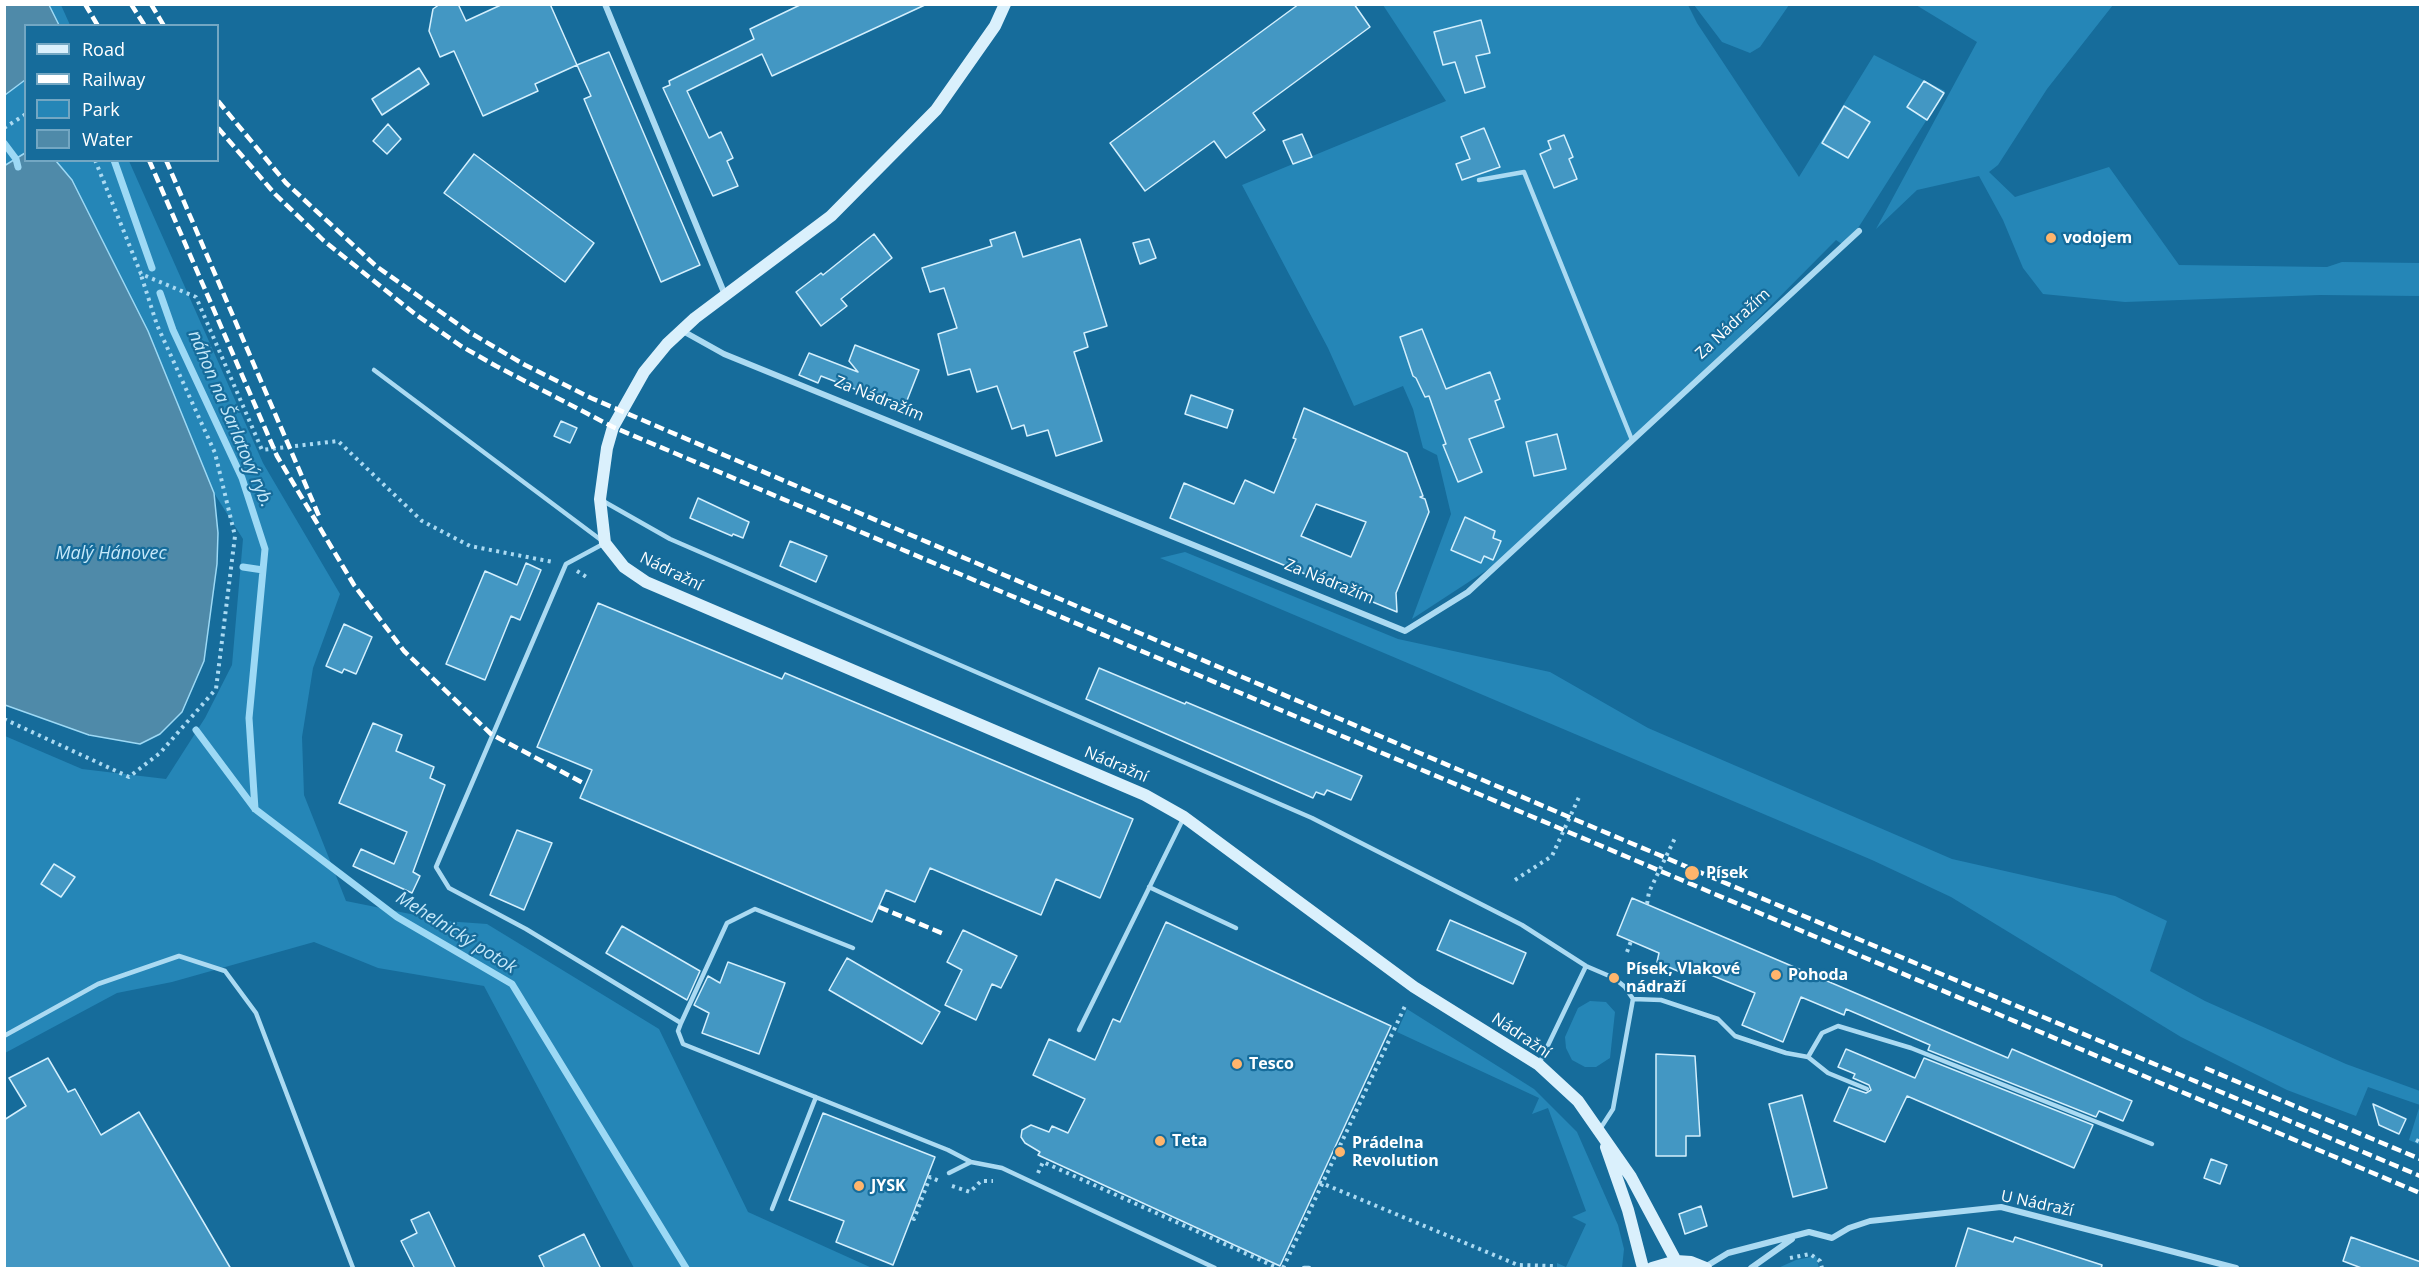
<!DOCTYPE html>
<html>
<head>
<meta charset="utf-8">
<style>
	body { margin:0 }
	#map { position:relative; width:2425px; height:1273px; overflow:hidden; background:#166c9b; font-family:"Open Sans",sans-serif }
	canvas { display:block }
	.frame { position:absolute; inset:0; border:6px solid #fff; pointer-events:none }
	.legend { position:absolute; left:24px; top:24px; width:195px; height:138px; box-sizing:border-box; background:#166c9b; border:2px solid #73a7c3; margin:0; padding:8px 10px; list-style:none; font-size:18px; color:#fff }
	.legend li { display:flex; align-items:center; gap:12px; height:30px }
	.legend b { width:30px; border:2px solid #73a7c3 }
</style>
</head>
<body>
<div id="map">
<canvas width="2425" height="1273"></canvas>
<div class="frame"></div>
<ul class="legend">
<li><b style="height:8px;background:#daf0fc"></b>Road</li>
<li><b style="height:8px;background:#fff"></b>Railway</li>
<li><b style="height:16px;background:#2586b7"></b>Park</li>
<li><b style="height:16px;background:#4f8aa9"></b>Water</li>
</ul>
</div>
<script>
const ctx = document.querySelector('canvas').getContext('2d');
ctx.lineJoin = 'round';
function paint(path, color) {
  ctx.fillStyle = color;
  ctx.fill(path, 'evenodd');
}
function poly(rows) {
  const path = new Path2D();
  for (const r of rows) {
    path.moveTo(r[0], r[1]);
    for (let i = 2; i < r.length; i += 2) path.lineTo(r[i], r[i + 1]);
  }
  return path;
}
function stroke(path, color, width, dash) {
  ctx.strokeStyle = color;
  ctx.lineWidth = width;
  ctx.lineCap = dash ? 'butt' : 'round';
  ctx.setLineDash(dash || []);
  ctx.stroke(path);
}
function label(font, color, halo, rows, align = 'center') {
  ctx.font = font + ' "Open Sans",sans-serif';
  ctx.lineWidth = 4.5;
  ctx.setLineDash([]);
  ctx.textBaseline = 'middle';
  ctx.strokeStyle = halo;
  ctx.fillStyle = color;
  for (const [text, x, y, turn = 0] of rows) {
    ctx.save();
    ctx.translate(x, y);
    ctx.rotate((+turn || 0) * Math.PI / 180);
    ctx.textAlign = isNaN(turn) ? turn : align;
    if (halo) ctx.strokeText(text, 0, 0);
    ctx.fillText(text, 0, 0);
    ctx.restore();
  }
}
paint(poly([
	[49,5,61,5,70,25,59,25],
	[1383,5,1688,5,1697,23,1799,177,1874,55,1945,91,1846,247,1836,240,1709,368,1510,555,1412,619,1451,514,1437,455,1423,448,1413,409,1403,386,1354,406,1328,348,1242,185,1446,101],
	[1694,5,1789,5,1760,47,1750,53,1722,42],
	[1916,5,2113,5,2047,89,1998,165,1989,172,2015,197,2109,167,2179,265,2327,267,2342,262,2420,263,2420,296,2320,295,2125,302,2043,294,2023,268,2003,220,1979,176,1917,190,1876,229,1977,42],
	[25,80,25,153,5,166,4,95],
	[56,161,129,161,263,463,340,594,313,668,302,737,304,795,346,901,445,921,487,924,659,1029,748,1212,872,1268,634,1268,484,986,378,968,314,942,172,982,117,993,5,1053,5,736,82,769,166,779,205,718,232,665,243,539,214,493,148,331,72,180],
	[1185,552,1398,639,1550,672,1648,728,1952,859,2115,896,2167,921,2150,971,2205,1001,2346,1064,2420,1091,2420,1145,2409,1140,2420,1105,2368,1087,2356,1116,2287,1090,2181,1037,1951,897,1872,860,1160,558],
	[1590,1001,1606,1002,1615,1012,1610,1058,1596,1067,1585,1067,1572,1060,1566,1048,1565,1037,1578,1008],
	[1407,1009,1534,1089,1577,1132,1618,1225,1624,1249,1622,1268,1557,1268,1557,1263,1566,1267,1586,1224,1572,1217,1586,1211,1548,1108,1532,1114,1539,1098,1397,1032],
	[1816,1256,1819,1268,1778,1268,1796,1260]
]), '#2586b7');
const water = poly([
	[5,4,49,5,59,25,26,26,25,80,5,95,5,4],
	[25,153,26,160,56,161,72,180,148,331,214,493,218,533,217,564,204,661,182,712,160,734,140,744,89,735,5,705,4,166,25,153]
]);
paint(water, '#4f8aa9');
stroke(water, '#9dd9f5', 1.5);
stroke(poly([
	[4,143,16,159,18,167],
	[114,160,152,268],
	[160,293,173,330,242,478,265,549,249,718,255,809],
	[243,567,263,570],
	[196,730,255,809,397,917,512,984,686,1268]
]), '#9dd9f5', 7);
const building = poly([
	[440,4,458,4,466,21,503,4,550,4,577,65,535,84,538,91,483,116,454,51,440,57,429,31,433,9,440,4],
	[802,4,927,4,772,76,762,54,687,91,709,138,721,132,733,158,727,161,738,186,713,196,663,88,670,85,669,81,754,39,750,29,802,4],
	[1299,4,1354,4,1370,27,1253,113,1265,130,1226,158,1214,141,1145,191,1110,143,1299,4],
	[1481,20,1490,53,1476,56,1485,87,1465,93,1455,62,1443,65,1434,32,1481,20],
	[609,52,700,265,661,282,584,99,591,96,577,65,609,52],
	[419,68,429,84,382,115,372,99,419,68],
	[1924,81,1944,93,1927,120,1907,107,1924,81],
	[1844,106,1870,122,1848,158,1822,143,1844,106],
	[388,124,401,139,387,154,373,141,388,124],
	[1484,128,1500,167,1462,180,1456,164,1470,159,1461,137,1484,128],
	[1302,134,1312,157,1293,164,1283,141,1302,134],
	[1564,135,1573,157,1569,159,1577,179,1554,188,1540,154,1551,149,1548,141,1564,135],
	[474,154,594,243,565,282,444,193,474,154],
	[1015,232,1023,257,1080,239,1107,326,1084,333,1088,347,1074,352,1102,441,1056,456,1048,430,1027,436,1024,425,1012,429,997,386,977,392,970,369,948,375,938,334,957,328,944,288,930,292,922,268,992,246,990,240,1015,232],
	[874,234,892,258,841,299,847,306,821,326,796,292,821,273,823,275,874,234],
	[1149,239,1156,258,1140,264,1133,243,1149,239],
	[1422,329,1446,389,1490,372,1500,399,1495,401,1504,427,1469,439,1482,472,1458,482,1443,445,1446,444,1429,396,1425,397,1416,378,1413,376,1400,337,1422,329],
	[855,345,919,370,904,408,821,376,818,383,799,375,809,353,858,372,849,361,855,345],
	[1191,395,1233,410,1227,428,1185,414,1191,395],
	[1304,408,1407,453,1423,496,1420,497,1425,499,1429,512,1396,593,1397,612,1170,518,1184,483,1234,504,1245,480,1274,493,1296,439,1293,438,1304,408],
	[1316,504,1366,522,1351,557,1301,536,1316,504],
	[561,421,577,428,570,443,554,436,561,421],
	[1557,434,1566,469,1534,476,1526,442,1557,434],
	[698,498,749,522,743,538,733,534,732,536,690,518,698,498],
	[1465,517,1495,531,1493,538,1501,541,1493,560,1484,556,1481,563,1451,550,1465,517],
	[790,541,827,556,816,582,780,566,790,541],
	[526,563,541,570,520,620,511,616,485,680,446,664,485,571,517,585,526,563],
	[598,603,782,679,785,673,1133,819,1100,898,1056,879,1041,915,930,868,915,902,886,890,872,922,580,798,592,770,537,747,598,603],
	[344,624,372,637,356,674,344,669,342,673,326,666,344,624],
	[1099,668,1185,704,1186,702,1362,776,1351,800,1327,790,1324,795,1316,792,1313,798,1086,699,1099,668],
	[373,723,402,735,396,751,434,767,430,778,445,785,413,872,420,876,412,893,353,866,361,849,394,864,407,832,339,803,373,723],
	[517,830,552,843,524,910,490,895,517,830],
	[54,864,75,877,61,897,41,884,54,864],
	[1632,898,2008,1058,2012,1049,2132,1101,2123,1121,2099,1111,2096,1117,1928,1050,1930,1045,1846,1009,1844,1015,1801,997,1783,1042,1742,1025,1755,993,1684,964,1680,972,1657,962,1659,953,1617,935,1632,898],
	[1450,920,1526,953,1513,984,1437,950,1450,920],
	[1166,922,1391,1026,1280,1266,1038,1155,1040,1152,1025,1143,1021,1137,1022,1130,1031,1125,1049,1132,1052,1126,1068,1133,1085,1099,1033,1075,1049,1039,1095,1060,1113,1019,1120,1022,1166,922],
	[622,926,700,971,687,1000,606,953,622,926],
	[963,930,1017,956,1001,988,992,984,976,1020,945,1005,962,970,947,962,963,930],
	[847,958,940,1012,922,1044,829,990,847,958],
	[728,962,785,983,759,1054,702,1033,709,1013,694,1005,708,976,720,983,728,962],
	[1846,1049,1915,1078,1924,1058,2093,1125,2074,1168,1907,1096,1885,1142,1834,1121,1849,1087,1866,1093,1871,1090,1869,1085,1853,1078,1855,1074,1838,1067,1846,1049],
	[1656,1054,1695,1056,1700,1136,1686,1136,1686,1156,1656,1156,1656,1054],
	[48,1058,68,1092,75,1089,101,1135,139,1112,231,1269,4,1269,4,1120,26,1106,9,1078,48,1058],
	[1802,1095,1827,1188,1793,1197,1769,1104,1802,1095],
	[2373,1104,2406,1119,2399,1134,2379,1125,2373,1104],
	[823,1113,935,1157,893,1265,836,1242,844,1221,789,1200,823,1113],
	[2211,1159,2227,1165,2220,1184,2204,1178,2211,1159],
	[1701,1206,1707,1226,1685,1234,1679,1214,1701,1206],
	[429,1212,456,1269,415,1269,401,1241,417,1233,411,1220,429,1212],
	[1968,1228,2013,1242,2015,1237,2102,1265,2101,1269,1955,1269,1968,1228],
	[584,1234,601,1269,545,1269,539,1256,584,1234],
	[2351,1237,2421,1262,2421,1269,2364,1269,2343,1261,2351,1237]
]);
paint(building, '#4397c3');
stroke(building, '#d3effd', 1.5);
stroke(poly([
	[4,128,26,114],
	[95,160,141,274,196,297,262,450,338,441,422,521,470,546,553,562],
	[577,571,588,578],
	[4,719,129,777,160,753,216,689,235,536,215,453,157,325,141,275],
	[1515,880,1552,856,1580,795],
	[1647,904,1649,892,1676,836],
	[1627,952,1631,941],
	[2416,1140,2420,1142],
	[1038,1173,1043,1162,1278,1268],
	[1319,1182,1518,1265,1554,1266],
	[952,1186,970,1192,981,1181,993,1181],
	[912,1218,914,1219,930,1177,939,1181],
	[1790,1258,1810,1254,1820,1261,1822,1268],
	[1283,1268,1406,1004]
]), '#abdaf2', 4, [3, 4.5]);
stroke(poly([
	[1479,180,1524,172,1632,440],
	[374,370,605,543,566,564,436,867,449,888,526,929,681,1023,678,1031,683,1044,948,1150,971,1162],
	[603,501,670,539,1312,818,1522,925,1586,966,1614,978,1625,987,1633,999,1613,1109,1600,1129],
	[1149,887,1236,928],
	[1633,999,1661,1000,1718,1019,1735,1036,1786,1053,1808,1057,1822,1033,1838,1026,1911,1048,2152,1144],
	[681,1023,727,923,755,909,853,948],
	[1079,1030,1184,817],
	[4,1036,98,984,179,956,225,971,256,1013,353,1268],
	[1808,1057,1828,1073,1867,1089],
	[1539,1064,1586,966],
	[949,1173,971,1162,1002,1168,1215,1268],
	[772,1209,816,1097],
	[1304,1268,1309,1268]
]), '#abdaf2', 4.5);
stroke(poly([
	[605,4,725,295],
	[681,330,724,354,1405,631,1468,592,1859,231],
	[1705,1267,1728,1253,1809,1232,1832,1238,1849,1228,1870,1221,2001,1207,2236,1268],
	[1751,1268,1792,1239]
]), '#abdaf2', 6);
stroke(poly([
	[1005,4,995,26,936,110,831,216,695,318,667,344,644,372,613,427,607,448,600,499,605,543,624,567,646,582,1145,795,1184,817,1414,987,1539,1065,1578,1101,1631,1177,1676,1261],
	[1606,1147,1628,1210,1643,1268],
	[1652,1268,1676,1261,1691,1262,1706,1268]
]), '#daf0fc', 12);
stroke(poly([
	[85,4,98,26],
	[131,4,145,26],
	[151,4,164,26],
	[218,101,286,183,376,266,469,332,525,365,591,398,1569,817,2420,1176],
	[218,128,275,194,323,240,415,314,461,346,496,366,613,427,2420,1193],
	[149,160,277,456,354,585,404,651,491,734,585,784],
	[166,160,319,516],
	[879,907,944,934],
	[2205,1068,2420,1159]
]), '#fff', 4.5, [10, 4.5]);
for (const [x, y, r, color] of [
	[2051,238,6,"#ffb56c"],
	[1692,873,8,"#ffb56c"],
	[1776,975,6,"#ffb56c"],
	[1614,978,6,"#ffb56c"],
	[1237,1064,6,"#ffb56c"],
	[1160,1141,6,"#ffb56c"],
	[1340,1152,6,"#ffb56c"],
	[859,1186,6,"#ffb56c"]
]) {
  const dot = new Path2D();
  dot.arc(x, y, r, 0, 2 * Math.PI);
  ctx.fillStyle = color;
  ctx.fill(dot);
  stroke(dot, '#166c9b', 2);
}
label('bold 16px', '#fff', '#166c9b', [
	["vodojem",2063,238],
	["Písek",1706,873],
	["Písek, Vlakové",1626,969],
	["nádraží",1626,987],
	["Pohoda",1788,975],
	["Tesco",1249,1064],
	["Teta",1172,1141],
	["Prádelna",1352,1143],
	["Revolution",1352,1161],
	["JYSK",871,1186]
], 'left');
label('16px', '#fff', '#166c9b', [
	["Za Nádražím",1733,324,-43],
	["Za Nádražím",879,399,22],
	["Nádražní",671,572,26],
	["Za Nádražím",1329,582,22],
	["Nádražní",1116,765,23],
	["Nádražní",1521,1036,34],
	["U Nádraží",2037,1204,12]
]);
label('italic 18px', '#c6e9fa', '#166c9b', [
	["náhon na Šarlatový ryb.",230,419,67],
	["Malý Hánovec",111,554],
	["Mehelnický potok",456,933,32]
]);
</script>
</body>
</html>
